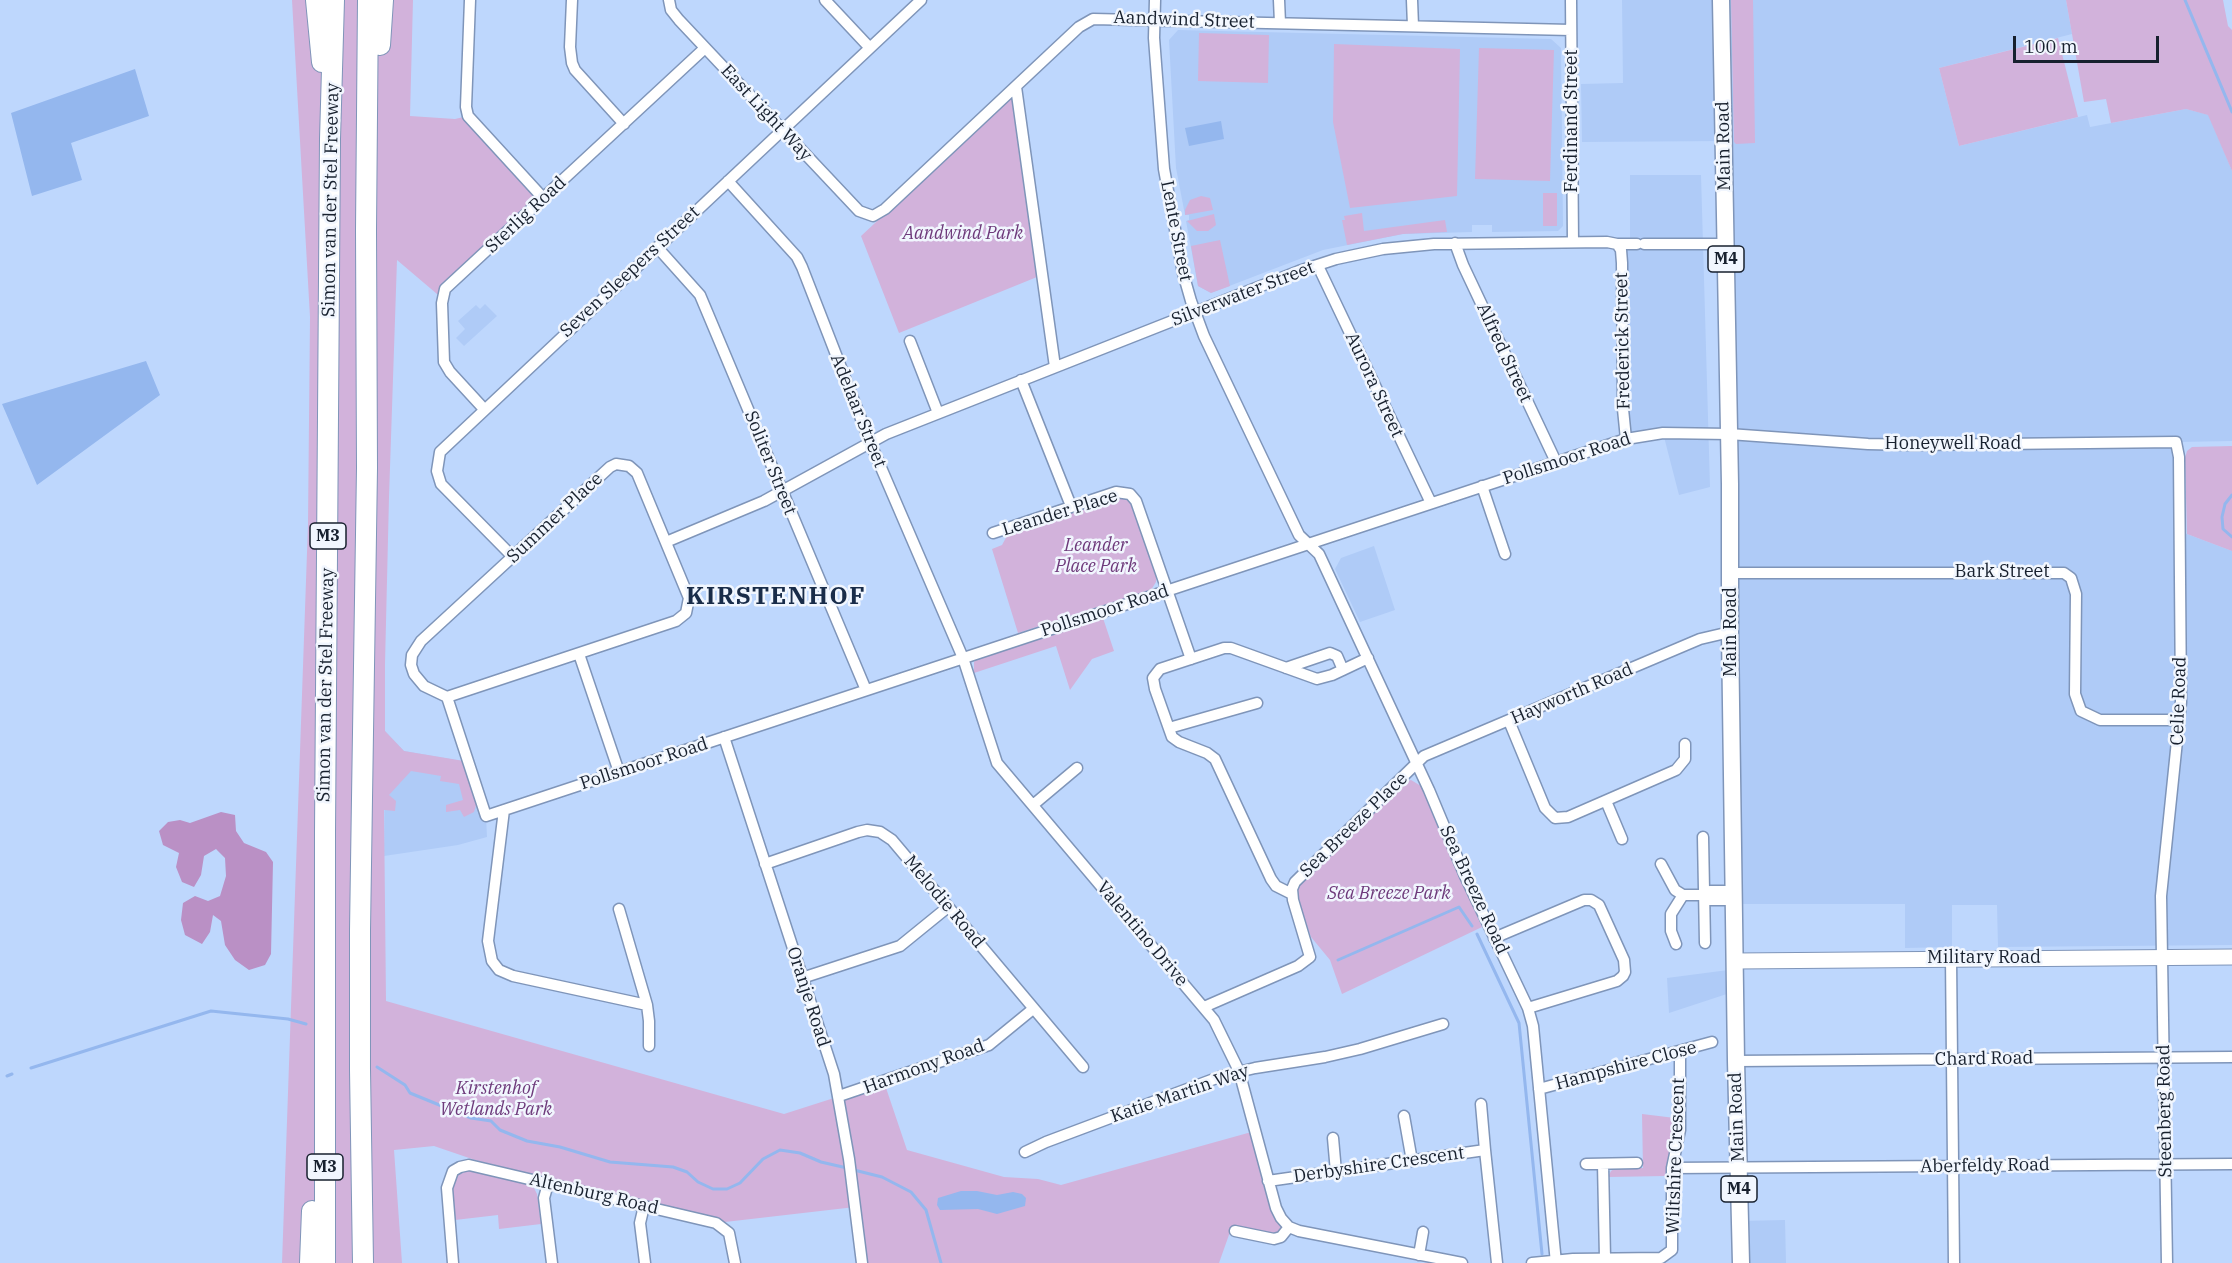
<!DOCTYPE html>
<html>
<head>
<meta charset="utf-8">
<style>
	body { margin:0 }
	#map { position:relative; width:2232px; height:1263px; overflow:hidden; background:#bed7fd; font-family:"IBM Plex Serif",serif }
	canvas { display:block }
	.scale { position:absolute; left:2013px; top:36px; width:146px; height:27px; box-sizing:border-box; border:3px solid #17202e; border-top:0; padding-left:8px; font-size:18px; line-height:21px; white-space:nowrap; color:#17202e; -webkit-text-stroke:4px #f1f6fe; paint-order:stroke }
</style>
</head>
<body>
<div id="map">
<canvas width="2232" height="1263"></canvas>
<div class="scale">100 m</div>
</div>
<script>
const ctx = document.querySelector('canvas').getContext('2d');
ctx.lineJoin = 'round';
function paint(path, color) {
  ctx.fillStyle = color;
  ctx.fill(path, 'evenodd');
}
function poly(rows) {
  const path = new Path2D();
  for (const r of rows) {
    path.moveTo(r[0], r[1]);
    for (let i = 2; i < r.length; i += 2) path.lineTo(r[i], r[i + 1]);
  }
  return path;
}
function stroke(path, color, width, dash) {
  ctx.strokeStyle = color;
  ctx.lineWidth = width;
  ctx.lineCap = dash ? 'butt' : 'round';
  ctx.setLineDash(dash || []);
  ctx.stroke(path);
}
function label(font, color, halo, rows, align = 'center') {
  ctx.font = font + ' "IBM Plex Serif",serif';
  ctx.lineWidth = 5;
  ctx.setLineDash([]);
  ctx.textBaseline = 'middle';
  ctx.strokeStyle = halo;
  ctx.fillStyle = color;
  for (const [text, x, y, turn = 0] of rows) {
    ctx.save();
    ctx.translate(x, y);
    ctx.rotate((+turn || 0) * Math.PI / 180);
    ctx.textAlign = isNaN(turn) ? turn : align;
    if (halo) ctx.strokeText(text, 0, 0);
    ctx.fillText(text, 0, 0);
    ctx.restore();
  }
}
paint(poly([
	[1622,0,2066,0,2072,34,1939,68,1959,146,2087,115,2090,127,2186,109,2209,115,2232,171,2232,441,2177,442,2179,531,2232,551,2232,945,1998,947,1997,905,1952,905,1952,947,1905,948,1905,904,1735,904,1724,141,1582,142,1581,84,1623,83],
	[1178,30,1551,39,1561,48,1563,226,1558,231,1492,232,1492,225,1472,225,1472,232,1403,234,1323,250,1211,293,1198,286,1186,221,1189,220,1189,215,1185,215,1176,168,1169,40],
	[1630,175,1701,175,1710,487,1679,495,1663,433,1626,439,1621,250,1630,245],
	[485,304,497,316,464,346,456,338,465,329,458,321,476,305,480,309],
	[1374,546,1395,610,1360,622,1335,569,1341,558],
	[385,731,404,751,468,762,486,816,487,837,458,845,384,856],
	[1736,969,1736,991,1669,1013,1667,978],
	[1785,1220,1786,1263,1741,1263,1740,1221]
]), '#afcbf7');
paint(poly([
	[292,0,413,0,410,116,455,119,468,116,544,199,443,294,437,294,397,260,389,497,385,664,385,731,404,751,464,761,477,802,474,812,464,817,460,810,446,812,446,805,463,800,459,784,440,781,441,776,411,771,389,795,396,801,395,811,384,810,386,1001,784,1114,884,1082,907,1150,1004,1177,1038,1179,1061,1185,1255,1131,1276,1208,1289,1227,1281,1237,1235,1231,1230,1232,1219,1263,862,1263,855,1207,725,1222,475,1160,434,1146,394,1150,402,1263,282,1263,308,524,310,317],
	[1731,0,1753,0,1755,143,1736,144,1734,142],
	[2066,0,2223,0,2228,26,2232,30,2232,171,2208,115,2186,109,2111,123,2106,99,2084,102],
	[1199,33,1269,35,1268,83,1198,81],
	[2058,38,2078,117,1959,146,1939,68],
	[1334,44,1460,49,1457,196,1350,208,1333,122],
	[1479,48,1554,50,1550,181,1475,179],
	[1013,95,1037,277,899,333,861,236],
	[1543,193,1557,193,1557,226,1543,226],
	[1201,196,1210,198,1213,210,1185,215,1185,210,1190,200],
	[1362,213,1364,231,1445,220,1447,232,1403,234,1347,245,1342,220,1345,220,1344,216],
	[1214,214,1216,225,1208,231,1197,231,1187,221],
	[1220,240,1230,286,1211,293,1198,286,1191,246],
	[2232,446,2232,551,2187,534,2185,458,2187,451,2192,447],
	[1115,497,1125,497,1133,504,1156,574,1156,582,1151,590,1018,633,992,549,1002,545,1008,534],
	[1102,615,1114,651,1092,659,1070,690,1056,646,974,673,974,662,980,656],
	[1411,780,1421,786,1482,927,1342,994,1330,960,1311,937,1297,897,1298,887,1402,783],
	[1642,1114,1675,1118,1674,1134,1665,1176,1608,1177,1611,1171,1616,1168,1643,1168],
	[469,1170,528,1184,534,1188,537,1194,541,1224,499,1229,498,1215,455,1220,452,1187,456,1176]
]), '#d2b2db');
paint(poly([
	[221,812,235,815,236,831,244,843,266,852,273,862,271,954,265,965,249,970,235,960,225,945,221,921,213,915,210,932,202,944,185,935,181,920,183,903,195,896,208,901,220,896,226,876,225,858,216,849,204,856,201,875,194,887,182,882,176,867,179,853,163,845,159,831,168,822,180,820,190,823]
]), '#ba90c5');
paint(poly([
	[135,69,149,116,71,143,82,180,32,196,11,113],
	[1221,121,1224,139,1189,146,1185,128],
	[146,361,160,395,37,485,2,404],
	[961,1191,977,1191,997,1195,1013,1192,1022,1194,1026,1198,1025,1206,997,1214,978,1209,940,1210,937,1205,938,1198]
]), '#94b7ee');
stroke(poly([
	[2185,0,2232,112],
	[2232,495,2225,504,2222,517,2223,529,2232,537],
	[1477,934,1519,1023,1542,1254],
	[1338,960,1459,907,1472,926],
	[377,1067,405,1085,410,1093,471,1118,491,1121,500,1130,527,1141,560,1147,610,1162,673,1167,687,1172,698,1182,713,1189,727,1189,740,1183,763,1159,780,1150,800,1153,821,1162,847,1168],
	[31,1068,211,1011,288,1019,306,1024],
	[7,1076,12,1074],
	[854,1170,882,1177,911,1192,926,1210,941,1263]
]), '#94b7ee', 3);
const street = poly([
	[470,0,466,107,468,116,544,199],
	[572,0,570,47,572,63,575,70,624,124],
	[669,0,671,10,679,20,859,211,873,216,885,209,1079,27,1093,19,1571,30],
	[825,0,870,48],
	[1155,0,1154,38,1164,169,1183,273,1191,301,1204,336,1299,535,1319,554,1429,790,1465,876,1528,1008,1533,1026,1556,1263],
	[1279,0,1280,23],
	[1412,0,1413,26],
	[1571,0,1573,242],
	[1016,87,1055,367],
	[728,181,797,257,802,267,870,442,963,658,997,763,1214,1020,1239,1071,1276,1208,1281,1218,1289,1227,1299,1231,1462,1263],
	[1455,243,1463,265,1556,462],
	[1617,244,1621,250,1622,263,1623,409,1626,439],
	[1644,244,1726,244],
	[657,247,700,295,866,690],
	[1318,266,1431,503],
	[910,341,938,413],
	[1021,380,1071,506],
	[484,409,450,372,444,362,442,303,445,289,705,48],
	[616,464,629,466,637,473,689,598,686,613,676,621,447,697,424,686,414,674,411,665,412,655,421,641,610,467,616,464],
	[1482,486,1505,554],
	[993,533,1116,492,1130,494,1136,501,1191,659],
	[666,542,764,501,886,434,1299,271,1336,259,1383,249,1434,244,1607,242,1617,244,1637,244],
	[513,557,441,484,437,471,440,452,921,0],
	[1730,573,2064,573,2071,578,2076,594,2075,694,2081,711,2100,720,2179,720],
	[579,654,619,772],
	[1286,668,1330,653,1337,656,1343,670],
	[447,697,486,816,1626,439,1663,433,1729,434,1868,444,1912,445,2176,442,2179,457,2181,702,2161,896,2167,1263],
	[1509,721,1545,808,1555,818,1568,817,1676,770,1685,759,1685,744],
	[1169,728,1257,703],
	[724,737,834,1074,849,1159,862,1263],
	[1606,801,1622,839],
	[1033,805,1077,768],
	[504,810,488,941,492,961,499,970,513,976,647,1005],
	[1703,837,1705,943],
	[765,864,858,832,867,830,880,832,892,840,1083,1067],
	[1661,864,1675,890,1683,895],
	[1292,894,1276,886,1271,879,1215,759,1207,753,1179,742,1172,737,1155,689,1153,678,1160,669,1224,648,1231,648,1317,679,1332,675,1368,658],
	[1705,895,1710,900,1735,900],
	[619,909,647,1005,649,1021,649,1046],
	[1494,938,1584,900,1591,900,1599,905,1624,960,1625,972,1623,976,1617,981,1528,1008],
	[1676,944,1671,931,1671,914,1683,895,1705,895,1710,891,1734,891],
	[1951,958,1954,1263],
	[802,978,900,946,948,907],
	[1204,1007,1298,966,1310,957,1293,900,1292,889,1295,882,1424,756,1700,639,1730,632],
	[1736,1061,2232,1057],
	[1539,1089,1712,1042],
	[839,1096,989,1045,1033,1009],
	[1481,1104,1485,1150],
	[1404,1116,1412,1161],
	[1333,1138,1336,1172],
	[1025,1152,1046,1142,1222,1076,1255,1068,1325,1057,1360,1049,1443,1024],
	[1586,1164,1637,1163],
	[1603,1164,1605,1258],
	[1672,1168,2232,1164],
	[1268,1181,1485,1150,1497,1263],
	[548,1184,544,1198,552,1263],
	[644,1206,640,1223,645,1263],
	[1235,1231,1274,1239,1281,1237,1289,1227],
	[1419,1255,1423,1232],
	[453,1263,447,1188,453,1171,460,1167,469,1165,716,1223,729,1233,735,1263],
	[1532,1263,1573,1259,1661,1258,1672,1250,1672,1168,1680,1130,1680,1051]
]);
const secondary = poly([
	[1736,961,2232,957]
]);
const primary = poly([
	[1721,0,1730,484,1730,632,1736,1061,1741,1263]
]);
const highway = poly([
	[316,0,322,62],
	[380,45,383,0],
	[310,1263,312,1211],
	[325,1263,325,831,330,139,334,0],
	[363,1263,360,1070,360,930,367,468,366,230,368,0]
]);
stroke(street, '#7f95b9', 13);
stroke(secondary, '#7f95b9', 17);
stroke(primary, '#7f95b9', 19);
stroke(highway, '#7f95b9', 22);
stroke(street, '#fff', 10);
stroke(secondary, '#fff', 15);
stroke(primary, '#fff', 16);
stroke(highway, '#fff', 20);
for (const [x, y, w] of [
	[1726,259,36],
	[328,536,36],
	[325,1167,36],
	[1739,1189,36]
]) {
  const box = new Path2D();
  box.roundRect(x - w / 2, y - 13, w, 26, 4.5);
  ctx.fillStyle = '#f1f6fe';
  ctx.fill(box);
  stroke(box, '#17202e', 1.5);
}
label('bold 16px', '#17202e', null, [
	["M4",1726,259],
	["M3",328,536],
	["M3",325,1167],
	["M4",1739,1189]
]);
label('18px', '#17202e', '#f1f6fe', [
	["Aandwind Street",1184,20,2],
	["East Light Way",766,113,47],
	["Ferdinand Street",1572,121,-90],
	["Main Road",1724,146,-91],
	["Simon van der Stel Freeway",331,200,-89],
	["Sterlig Road",526,215,-43],
	["Lente Street",1176,231,79],
	["Seven Sleepers Street",630,272,-43],
	["Silverwater Street",1243,294,-21],
	["Frederick Street",1623,341,-91],
	["Alfred Street",1504,353,65],
	["Aurora Street",1374,385,65],
	["Adelaar Street",858,411,68],
	["Honeywell Road",1953,444],
	["Pollsmoor Road",1567,459,-18],
	["Soliter Street",770,463,68],
	["Leander Place",1060,513,-17],
	["Summer Place",555,518,-43],
	["Bark Street",2002,572],
	["Pollsmoor Road",1105,611,-18],
	["Main Road",1731,632,-90],
	["Simon van der Stel Freeway",326,685,-89],
	["Hayworth Road",1572,694,-23],
	["Celie Road",2179,701,-88],
	["Pollsmoor Road",644,764,-18],
	["Sea Breeze Place",1354,825,-44],
	["Sea Breeze Road",1474,890,65],
	["Melodie Road",944,902,50],
	["Valentino Drive",1142,934,50],
	["Military Road",1984,958],
	["Oranje Road",808,997,72],
	["Chard Road",1984,1059,-1],
	["Hampshire Close",1626,1066,-15],
	["Harmony Road",924,1067,-20],
	["Katie Martin Way",1180,1094,-19],
	["Steenberg Road",2165,1111,-91],
	["Main Road",1737,1117,-92],
	["Wiltshire Crescent",1676,1156,-88],
	["Derbyshire Crescent",1379,1165,-8],
	["Aberfeldy Road",1985,1166,-1],
	["Altenburg Road",594,1194,13]
]);
label('italic 18px', '#6e3a7b', '#f1f6fe', [
	["Aandwind Park",963,234],
	["Leander",1096,546],
	["Place Park",1096,567],
	["Sea Breeze Park",1389,894],
	["Kirstenhof",496,1089],
	["Wetlands Park",496,1110]
]);
ctx.letterSpacing = '1.5px';
label('bold 24px', '#192c49', '#f1f6fe', [
	["KIRSTENHOF",776,597]
]);
ctx.letterSpacing = '0px';
</script>
</body>
</html>
